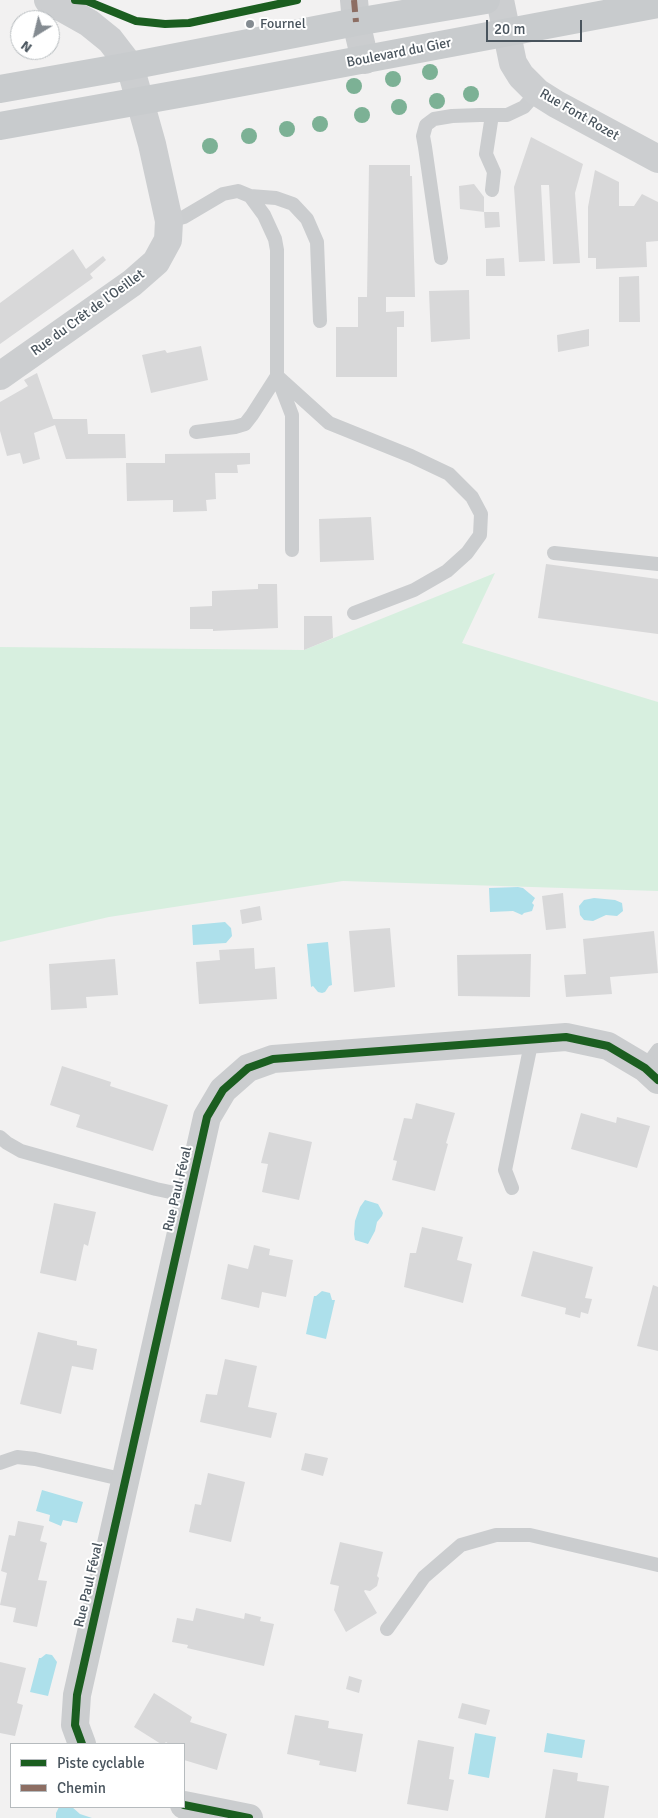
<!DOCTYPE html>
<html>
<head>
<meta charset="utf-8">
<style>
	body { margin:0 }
	#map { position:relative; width:658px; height:1818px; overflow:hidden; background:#f2f1f1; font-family:Signika,sans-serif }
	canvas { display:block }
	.legend { position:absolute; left:10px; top:1743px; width:175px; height:65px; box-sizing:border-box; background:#fff; border:1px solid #b6bbbe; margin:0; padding:6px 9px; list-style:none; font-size:15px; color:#49545d }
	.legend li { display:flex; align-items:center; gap:10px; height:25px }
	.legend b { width:25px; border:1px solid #b6bbbe }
	.north { position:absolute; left:10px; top:10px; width:50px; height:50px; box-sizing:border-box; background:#fff; border:1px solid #b6bbbe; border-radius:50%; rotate:216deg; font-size:14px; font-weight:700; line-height:20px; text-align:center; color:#49545d }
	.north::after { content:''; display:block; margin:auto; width:18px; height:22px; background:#848b91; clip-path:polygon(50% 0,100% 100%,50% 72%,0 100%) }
	.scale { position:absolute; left:486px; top:20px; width:96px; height:22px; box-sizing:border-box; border:2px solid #49545d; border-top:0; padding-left:6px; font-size:15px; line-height:18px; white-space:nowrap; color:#49545d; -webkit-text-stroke:4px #fff; paint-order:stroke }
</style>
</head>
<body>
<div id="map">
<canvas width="658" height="1818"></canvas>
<ul class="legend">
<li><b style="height:6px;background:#1b5e20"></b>Piste cyclable</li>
<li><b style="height:6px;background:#8d6e63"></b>Chemin</li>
</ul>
<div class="north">N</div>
<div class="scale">20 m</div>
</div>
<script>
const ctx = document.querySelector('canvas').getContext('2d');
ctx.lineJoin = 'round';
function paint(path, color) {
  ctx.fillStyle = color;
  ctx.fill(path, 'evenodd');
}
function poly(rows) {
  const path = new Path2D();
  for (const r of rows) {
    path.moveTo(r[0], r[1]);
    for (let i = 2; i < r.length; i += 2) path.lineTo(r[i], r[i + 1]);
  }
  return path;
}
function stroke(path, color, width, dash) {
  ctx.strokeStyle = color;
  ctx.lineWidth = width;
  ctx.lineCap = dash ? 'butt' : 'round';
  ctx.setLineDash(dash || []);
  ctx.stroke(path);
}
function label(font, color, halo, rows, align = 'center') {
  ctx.font = font + ' Signika,sans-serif';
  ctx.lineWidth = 4;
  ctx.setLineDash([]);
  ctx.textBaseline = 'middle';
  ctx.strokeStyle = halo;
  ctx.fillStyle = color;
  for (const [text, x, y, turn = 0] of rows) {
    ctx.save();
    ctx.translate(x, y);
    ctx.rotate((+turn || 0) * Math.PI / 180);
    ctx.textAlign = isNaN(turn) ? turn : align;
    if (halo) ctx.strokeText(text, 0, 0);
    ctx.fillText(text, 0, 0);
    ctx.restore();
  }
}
paint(poly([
	[495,573,462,643,658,702,658,891,343,881,109,917,0,942,0,647,304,650]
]), '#d7efdf');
paint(poly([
	[518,887,523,888,535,898,532,903,534,905,532,911,524,913,522,915,513,911,490,912,489,888],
	[594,898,615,900,622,903,623,911,617,916,606,915,593,921,584,920,580,915,579,906,584,900],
	[225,922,231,928,232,936,226,943,193,945,192,925],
	[328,942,332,985,329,986,325,992,322,993,318,992,313,986,311,987,307,944],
	[365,1200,378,1204,383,1213,382,1216,377,1222,375,1231,368,1244,355,1240,354,1234,355,1221,360,1207],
	[322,1291,330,1293,332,1300,335,1300,326,1339,306,1334,314,1296,316,1296],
	[42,1490,83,1502,77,1523,63,1520,61,1526,49,1521,50,1515,36,1511],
	[46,1654,52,1655,57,1662,48,1696,30,1692,39,1658,41,1658],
	[475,1733,496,1737,489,1778,468,1774],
	[547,1733,585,1740,582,1758,544,1752],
	[59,1807,72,1807,80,1814,92,1818,56,1818,56,1813]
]), '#ade0eb');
paint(poly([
	[531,137,583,164,575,193,580,263,553,264,549,185,541,185,545,261,519,262,514,187],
	[369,165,410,165,410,176,412,176,415,297,386,297,386,312,404,311,404,327,397,327,397,377,336,377,336,327,358,327,358,297,367,297],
	[595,170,619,182,619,206,634,206,642,194,658,202,658,241,646,242,647,267,596,269,596,258,588,258,588,207],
	[474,184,484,197,484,212,460,209,459,186],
	[484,212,499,212,500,227,485,228],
	[73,249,86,269,103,256,106,260,90,274,93,278,0,344,0,303],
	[504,258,505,276,486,276,486,259],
	[639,276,640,322,619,322,619,277],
	[469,290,470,339,431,342,429,291],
	[589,329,589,346,558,352,557,335],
	[201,346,208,380,151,393,142,355,165,350,167,353],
	[37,373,53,419,87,419,88,434,125,434,126,458,66,459,55,425,34,433,40,459,23,464,20,453,7,456,0,431,0,402,28,386,24,380],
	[250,453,250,464,237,465,238,473,215,473,216,499,206,500,207,511,173,512,173,500,127,501,126,463,165,463,165,454],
	[371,517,374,560,320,562,319,519],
	[546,564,658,579,658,634,538,618],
	[258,584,277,584,278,628,213,631,213,629,190,629,190,607,212,606,212,591,258,589],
	[304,616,332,616,333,638,304,650],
	[563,893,566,928,546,930,542,896],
	[260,906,262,920,242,924,240,910],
	[390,928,395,987,354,992,349,931],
	[654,931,658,973,610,977,612,994,566,997,564,975,586,974,583,939],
	[254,948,255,969,275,967,277,999,199,1004,196,962,220,960,219,950],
	[531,954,530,997,458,996,457,955],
	[115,959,118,995,86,997,87,1008,51,1010,49,964],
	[62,1066,111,1082,110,1086,168,1105,153,1151,76,1127,80,1115,50,1105],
	[416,1103,455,1113,446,1143,448,1144,435,1191,392,1180,397,1161,393,1160,404,1118,412,1119],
	[581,1113,616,1123,617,1117,650,1126,637,1168,571,1149],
	[269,1132,312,1142,299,1200,262,1192,268,1164,261,1163],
	[54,1203,96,1212,88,1246,84,1244,76,1281,40,1273],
	[422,1227,463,1237,457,1260,472,1264,463,1303,404,1287,410,1253,416,1253],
	[254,1245,270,1249,269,1255,293,1260,286,1297,262,1292,259,1308,221,1299,228,1264,248,1269],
	[533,1251,593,1267,585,1298,592,1299,588,1314,581,1312,580,1318,565,1314,566,1308,521,1296],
	[653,1285,658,1287,658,1351,637,1346],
	[38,1332,71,1340,77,1341,77,1345,97,1349,93,1370,72,1366,61,1414,20,1404],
	[225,1359,257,1366,248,1407,277,1413,271,1438,200,1422,206,1394,217,1395],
	[305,1453,328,1458,323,1476,301,1470],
	[208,1473,245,1482,231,1542,189,1532,195,1504,201,1505],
	[18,1521,44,1526,40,1541,47,1543,38,1580,47,1581,37,1627,13,1622,16,1608,0,1605,7,1573,1,1571,9,1535,15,1536],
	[340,1542,383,1552,377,1576,379,1578,377,1586,370,1591,365,1590,364,1591,377,1613,346,1632,334,1610,339,1586,330,1584],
	[196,1608,244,1619,245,1613,261,1617,260,1621,274,1624,264,1666,187,1648,188,1645,172,1642,177,1618,193,1621],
	[0,1662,26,1668,17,1703,23,1705,15,1736,0,1733],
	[349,1676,362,1680,359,1693,346,1689],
	[154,1693,192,1717,190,1722,227,1734,217,1770,184,1760,184,1744,169,1744,166,1742,164,1744,161,1744,134,1727],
	[462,1703,490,1710,486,1725,458,1718],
	[295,1715,329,1721,328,1728,363,1734,356,1772,319,1765,320,1761,287,1754],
	[418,1740,454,1747,449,1779,454,1780,448,1811,407,1804],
	[553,1769,578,1773,577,1781,609,1786,604,1818,545,1818]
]), '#d8d8d9');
stroke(poly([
	[492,190,494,172,486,154,492,115],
	[250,196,276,198,293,204,307,219,317,242,320,321],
	[169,221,184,217,223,194,238,191,250,196,264,215,275,239,277,250,277,376,292,415,292,550],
	[441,258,425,147,423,136,426,125,434,119,452,116,480,115,507,115,524,107,537,92],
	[196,432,235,427,245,424,252,415,277,376,329,423,411,456,449,474,472,497,481,514,480,535,467,553,447,571,414,590,354,613],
	[554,553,658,564],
	[645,1068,658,1050],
	[0,1137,7,1143,21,1151,156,1189,189,1196],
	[512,1188,505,1170,532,1039],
	[0,1463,17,1457,35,1459,125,1480],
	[387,1629,424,1577,461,1545,496,1535,530,1535,658,1565]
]), '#cbcdcf', 14);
stroke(poly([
	[354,0,356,22,365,60],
	[82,1744,75,1725,77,1695,207,1117,223,1090,248,1068,273,1059,566,1037,608,1046,645,1068,658,1080],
	[184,1805,249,1818]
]), '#cbcdcf', 28);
stroke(poly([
	[500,0,513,63,521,76,537,92,556,104,658,159],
	[0,376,132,283,156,262,168,240,169,221,152,144,130,66,110,40,89,23,48,0]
]), '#ccced0', 28);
stroke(poly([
	[0,89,130,66,356,22,486,0],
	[0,126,201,90,658,4]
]), '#c8cbcd', 28);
stroke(poly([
	[354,0,356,22]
]), '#8d6e63', 6, [12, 6]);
stroke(poly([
	[75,0,87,1,136,21,165,24,189,23,297,0],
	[82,1744,75,1725,77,1695,207,1117,223,1090,248,1068,273,1059,566,1037,608,1046,645,1068,658,1080],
	[184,1805,249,1818]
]), '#1b5e20', 8);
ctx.fillStyle = '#7cb195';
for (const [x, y] of [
	[430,72],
	[393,79],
	[354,86],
	[471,94],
	[437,101],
	[399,107],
	[362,115],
	[320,124],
	[287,129],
	[249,136],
	[210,146]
]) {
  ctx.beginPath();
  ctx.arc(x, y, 8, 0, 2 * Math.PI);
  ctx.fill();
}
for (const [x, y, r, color] of [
	[250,24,5,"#848b91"]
]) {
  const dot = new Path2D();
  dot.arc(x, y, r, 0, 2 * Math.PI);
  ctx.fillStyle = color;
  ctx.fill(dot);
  stroke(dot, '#fff', 2);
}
label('14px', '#49545d', '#fff', [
	["Fournel",260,24]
], 'left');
label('14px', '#49545d', '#fff', [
	["Boulevard du Gier",399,53,-11],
	["Rue Font Rozet",579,115,30],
	["Rue du Crêt de l'Oeillet",88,313,-36],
	["Rue Paul Féval",178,1189,-77],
	["Rue Paul Féval",89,1585,-77]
]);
</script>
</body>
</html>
